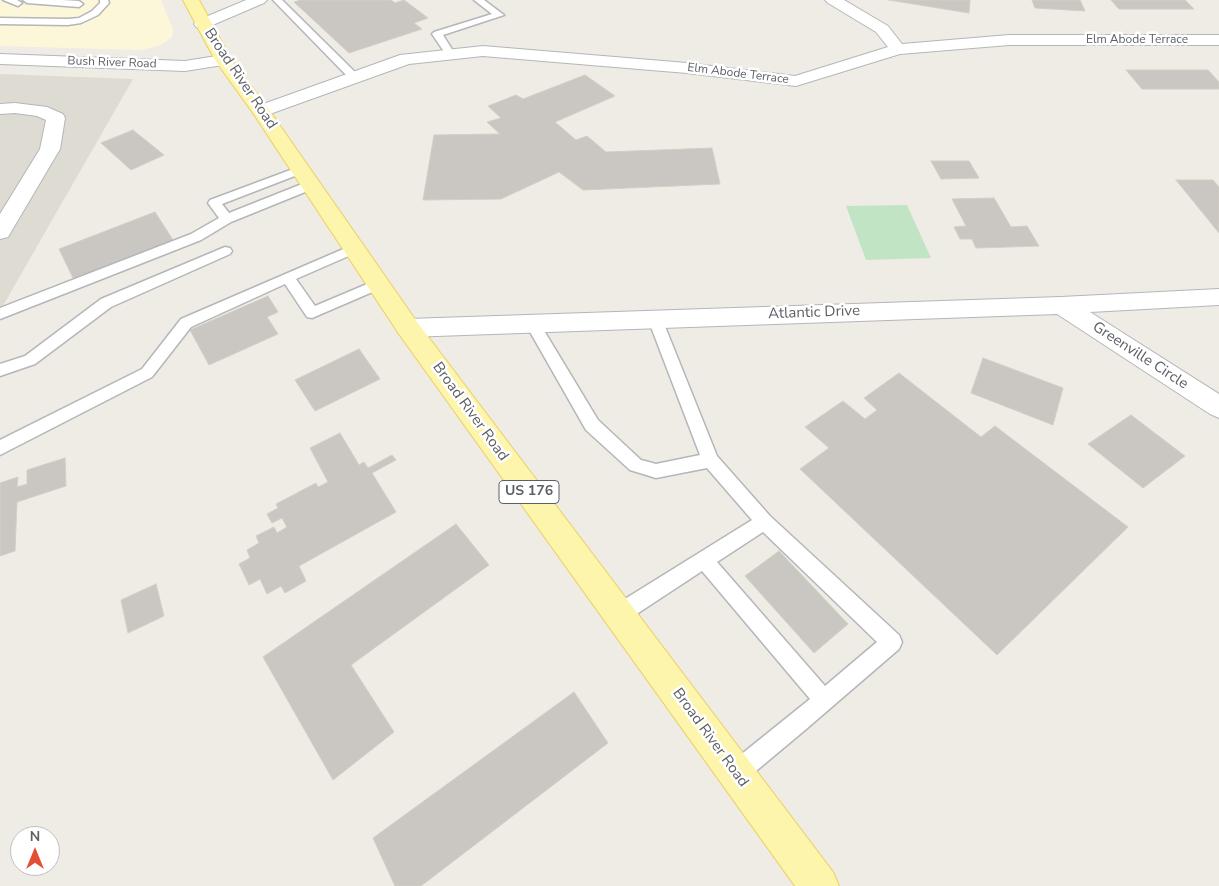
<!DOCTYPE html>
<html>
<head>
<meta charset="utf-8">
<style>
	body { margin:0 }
	#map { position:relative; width:1219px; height:886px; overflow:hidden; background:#eeece4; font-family:"Nunito Sans",sans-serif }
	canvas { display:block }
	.north { position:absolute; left:10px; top:826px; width:50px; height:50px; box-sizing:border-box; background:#fff; border:1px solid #bebfc1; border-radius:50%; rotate:0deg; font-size:14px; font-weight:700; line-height:20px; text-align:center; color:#5c5f64 }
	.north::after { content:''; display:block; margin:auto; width:18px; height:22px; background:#e34f35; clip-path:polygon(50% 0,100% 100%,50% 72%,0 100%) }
</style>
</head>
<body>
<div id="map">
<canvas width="1219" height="886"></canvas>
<div class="north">N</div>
</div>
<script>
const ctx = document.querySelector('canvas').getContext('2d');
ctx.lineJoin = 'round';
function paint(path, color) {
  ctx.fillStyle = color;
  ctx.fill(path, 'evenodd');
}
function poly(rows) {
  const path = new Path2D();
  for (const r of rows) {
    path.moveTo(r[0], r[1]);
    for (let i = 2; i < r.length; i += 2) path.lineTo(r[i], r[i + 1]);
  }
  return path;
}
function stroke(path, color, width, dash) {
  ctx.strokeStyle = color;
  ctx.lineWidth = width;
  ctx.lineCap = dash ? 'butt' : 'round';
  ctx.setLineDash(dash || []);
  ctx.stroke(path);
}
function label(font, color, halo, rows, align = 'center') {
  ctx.font = font + ' "Nunito Sans",sans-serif';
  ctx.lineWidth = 5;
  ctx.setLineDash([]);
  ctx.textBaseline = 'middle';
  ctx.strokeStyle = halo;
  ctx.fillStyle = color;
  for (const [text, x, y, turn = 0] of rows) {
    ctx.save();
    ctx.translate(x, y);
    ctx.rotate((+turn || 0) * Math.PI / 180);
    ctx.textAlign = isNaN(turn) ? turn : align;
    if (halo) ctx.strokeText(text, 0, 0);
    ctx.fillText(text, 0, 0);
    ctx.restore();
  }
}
paint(poly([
	[0,0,161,0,173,29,172,37,161,45,141,50,0,46]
]), '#fdf7da');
paint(poly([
	[0,74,133,79,0,311]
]), '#dedcd2');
paint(poly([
	[907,205,931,258,866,260,846,206]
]), '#c1e5c4');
const building = poly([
	[301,0,391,0,395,3,404,0,428,18,414,23,422,29,349,53,294,2,301,0],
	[889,0,970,0,969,13,889,0],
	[1032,0,1080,0,1085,11,1035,8,1032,0],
	[1111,0,1185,0,1194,9,1119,9,1111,0],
	[1126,70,1208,70,1219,82,1219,89,1142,89,1126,70],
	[585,75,615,96,555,122,576,140,587,136,606,152,712,148,720,184,583,190,559,172,501,199,423,200,434,135,500,134,487,122,501,118,488,106,516,95,523,99,585,75],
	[133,130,164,155,131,170,101,143,133,130],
	[931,161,969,161,979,178,941,179,931,161],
	[1176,180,1213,180,1219,187,1219,233,1176,180],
	[994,198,1011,227,1027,226,1039,246,976,248,972,239,960,239,954,227,966,226,952,199,994,198],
	[155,212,173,240,74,280,59,249,155,212],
	[268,296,278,312,267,317,278,334,209,365,190,330,268,296],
	[359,349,380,379,315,411,295,380,359,349],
	[983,358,1063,388,1053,425,971,393,983,358],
	[899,373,981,437,995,426,1128,527,997,655,800,469,829,448,805,427,843,401,865,419,877,410,864,398,899,373],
	[1131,415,1185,456,1143,488,1088,444,1131,415],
	[340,433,359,465,364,462,368,468,392,455,396,460,372,473,396,512,299,566,306,581,285,593,281,586,267,594,260,579,249,585,239,564,250,558,247,550,259,543,256,536,274,527,277,533,287,527,282,518,272,523,267,514,278,508,276,504,316,483,318,487,328,482,310,448,340,433],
	[65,458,66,486,17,502,15,551,0,556,0,483,18,477,17,487,27,484,27,470,65,458],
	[456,524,489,565,351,665,394,732,333,780,263,657,456,524],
	[779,551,848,624,814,653,745,576,779,551],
	[156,584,164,616,128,633,121,600,156,584],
	[574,692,608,743,421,886,395,886,373,838,574,692]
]);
paint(building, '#cac6c1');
stroke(building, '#d2cfc2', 1);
const service = poly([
	[3,0,17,0,22,3,18,6,3,0],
	[23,0,62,0,79,1,83,4,79,7,27,3,23,0],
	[100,0,108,0,109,3,98,15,81,23,68,25,0,24,0,18,68,19,79,18,92,11,100,3,100,0],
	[273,0,282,0,358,75,358,79,350,79,273,0],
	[474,0,484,0,504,15,443,35,455,54,450,57,447,56,432,34,434,32,492,14,474,0],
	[301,166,307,170,305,172,222,204,229,213,307,182,315,182,317,185,315,188,231,222,201,240,0,319,0,308,191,234,219,218,208,203,210,200,301,166],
	[355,244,360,245,362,248,360,251,296,279,315,306,379,279,384,281,386,284,384,287,312,318,307,317,285,284,191,327,152,377,0,455,0,440,142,369,181,319,355,244],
	[225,247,230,248,232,251,230,254,111,307,35,364,0,376,0,364,25,356,101,299,225,247],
	[655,314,660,315,662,319,717,456,770,516,899,635,902,642,899,649,805,730,744,781,736,784,728,781,725,773,728,765,810,699,702,571,626,621,619,623,612,621,609,614,612,607,752,520,707,468,656,478,630,470,586,430,525,323,527,319,532,318,537,319,598,420,641,460,656,464,700,455,648,319,650,315,655,314],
	[763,532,877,642,825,686,717,562,763,532]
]);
const minor = poly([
	[246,0,267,0,264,3,208,27,202,29,196,27,194,24,196,21,246,0],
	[825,0,844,0,888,26,902,44,1009,35,1219,35,1219,45,1009,45,900,54,796,86,687,73,483,56,409,64,267,115,261,116,255,115,252,111,255,107,400,55,483,46,687,63,795,76,888,47,876,32,828,3,825,0],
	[15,103,47,107,63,114,65,118,60,149,8,237,0,239,0,214,40,149,46,120,37,116,15,113,0,114,0,104,15,103],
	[1219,289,1219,305,1090,312,1219,394,1219,418,1210,414,1057,314,408,337,399,334,396,328,399,322,408,319,1061,297,1219,289]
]);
const secondary = poly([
	[0,54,185,61,223,55,229,56,231,60,229,64,223,65,185,71,0,64,0,54]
]);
const primary = poly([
	[183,0,199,0,231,59,267,107,417,322,833,872,839,886,795,886,399,334,253,113,215,60,183,0]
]);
stroke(service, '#b4b6ba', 3);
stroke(minor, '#b4b6ba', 2);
stroke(secondary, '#b3b6bb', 2);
stroke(primary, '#eccf5e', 2);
paint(service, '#fff');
paint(minor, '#fff');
paint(secondary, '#fff');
paint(primary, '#fcf5ab');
label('12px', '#5c5f64', '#fff', [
	["Elm Abode Terrace",1137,40],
	["Bush River Road",112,63,2],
	["Elm Abode Terrace",738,74,7]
]);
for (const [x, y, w] of [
	[529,492,60]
]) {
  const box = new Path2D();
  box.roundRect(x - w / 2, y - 11.5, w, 23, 4);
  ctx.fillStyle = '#fff';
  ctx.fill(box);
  stroke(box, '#5c5f64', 1);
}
label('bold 14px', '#5c5f64', null, [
	["US 176",529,492]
]);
label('15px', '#5c5f64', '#fff', [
	["Broad River Road",240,79,56],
	["Atlantic Drive",814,313,-2],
	["Greenville Circle",1140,356,33],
	["Broad River Road",470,412,54],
	["Broad River Road",710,738,54]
]);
</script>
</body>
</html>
